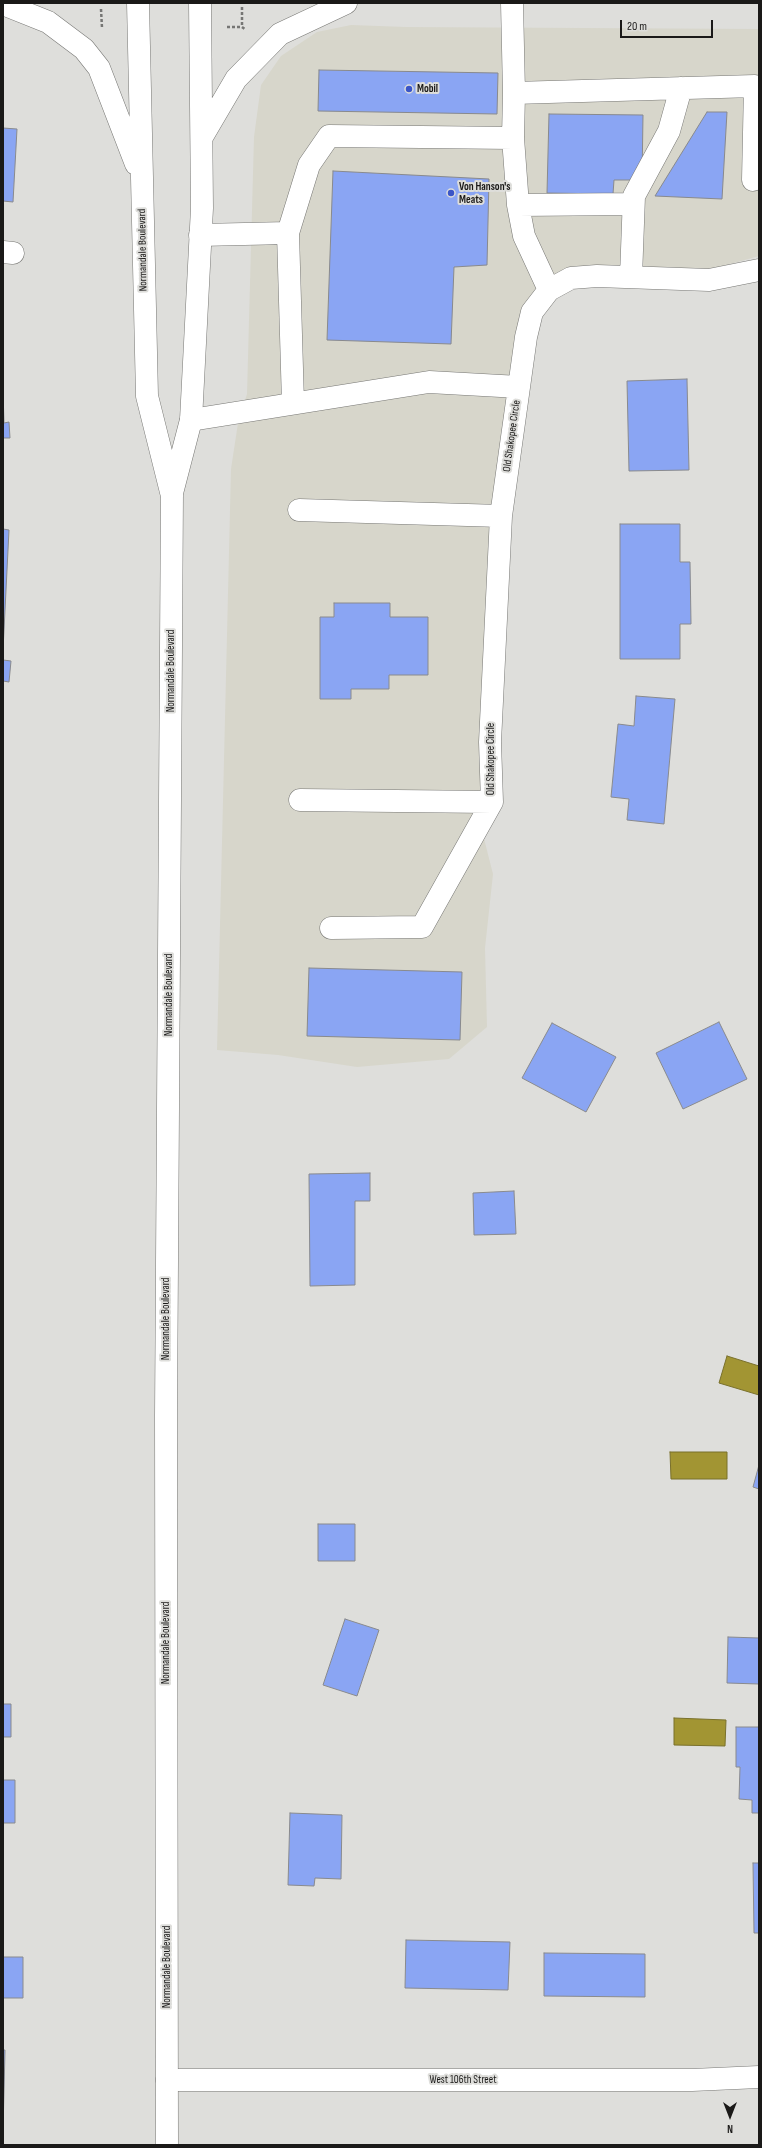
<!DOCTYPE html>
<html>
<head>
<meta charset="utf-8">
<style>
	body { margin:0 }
	#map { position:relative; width:762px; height:2148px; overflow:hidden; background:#dededb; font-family:"Sofia Sans Condensed",sans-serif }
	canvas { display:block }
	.frame { position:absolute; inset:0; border:4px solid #1a1918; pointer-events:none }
	.north { position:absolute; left:710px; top:2096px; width:40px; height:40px; -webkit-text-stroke:3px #dededb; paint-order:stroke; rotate:180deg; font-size:11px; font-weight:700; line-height:16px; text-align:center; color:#1a1918 }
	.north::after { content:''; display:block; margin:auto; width:14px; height:18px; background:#1a1918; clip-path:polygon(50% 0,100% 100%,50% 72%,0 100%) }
	.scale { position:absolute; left:620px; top:20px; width:93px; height:18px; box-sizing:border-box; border:2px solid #1a1918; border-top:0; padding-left:5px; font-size:12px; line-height:14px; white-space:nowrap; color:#1a1918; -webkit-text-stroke:3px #dededb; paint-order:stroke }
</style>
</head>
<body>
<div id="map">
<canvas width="762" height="2148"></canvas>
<div class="frame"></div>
<div class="north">N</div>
<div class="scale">20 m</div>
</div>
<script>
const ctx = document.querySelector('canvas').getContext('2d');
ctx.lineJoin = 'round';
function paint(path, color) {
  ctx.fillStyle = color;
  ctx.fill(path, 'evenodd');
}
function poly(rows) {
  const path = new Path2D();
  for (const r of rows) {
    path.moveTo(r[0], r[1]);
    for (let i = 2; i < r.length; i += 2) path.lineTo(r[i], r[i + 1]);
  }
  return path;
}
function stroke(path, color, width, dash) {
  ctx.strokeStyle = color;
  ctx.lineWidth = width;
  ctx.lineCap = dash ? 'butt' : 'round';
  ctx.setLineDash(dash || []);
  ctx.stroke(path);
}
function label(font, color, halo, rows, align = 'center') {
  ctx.font = font + ' "Sofia Sans Condensed",sans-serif';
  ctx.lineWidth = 4;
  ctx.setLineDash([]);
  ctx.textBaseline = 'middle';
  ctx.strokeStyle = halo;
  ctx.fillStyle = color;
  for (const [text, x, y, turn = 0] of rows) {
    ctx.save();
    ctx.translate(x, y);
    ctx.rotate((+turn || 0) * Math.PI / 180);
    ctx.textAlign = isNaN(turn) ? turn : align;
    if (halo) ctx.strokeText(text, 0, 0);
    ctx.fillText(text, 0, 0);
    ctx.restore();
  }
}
paint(poly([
	[351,25,406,27,759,29,759,256,698,273,642,274,560,291,527,314,480,823,493,874,485,948,487,1027,449,1059,357,1067,278,1055,217,1050,231,469,238,423,247,394,254,137,261,85,281,56,317,32]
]), '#d7d6cb');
const water = poly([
	[727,1356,759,1366,759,1395,719,1383,727,1356],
	[670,1452,727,1452,727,1479,671,1479,670,1452],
	[674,1718,726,1720,725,1746,674,1745,674,1718]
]);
paint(water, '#a29533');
stroke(water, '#79702b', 1);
const building = poly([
	[319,70,498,73,497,114,318,111,319,70],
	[707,112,727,112,722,199,655,196,707,112],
	[549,114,643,115,642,180,614,180,613,194,547,193,549,114],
	[3,128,17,129,13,202,3,201,3,128],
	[333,171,489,179,487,265,454,267,451,344,327,340,333,171],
	[687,379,689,470,629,471,627,381,687,379],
	[3,392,4,423,9,422,10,438,3,438,3,392],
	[620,524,680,524,680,562,690,562,691,624,680,624,680,659,620,659,620,524],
	[3,529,9,530,3,650,3,529],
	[334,603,390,603,390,617,428,617,428,675,389,675,389,689,351,689,351,699,320,699,320,617,334,617,334,603],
	[3,660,11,661,9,682,3,681,3,660],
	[636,696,675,699,664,824,627,820,629,799,611,797,618,724,634,726,636,696],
	[309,968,462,972,460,1040,307,1036,309,968],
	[719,1022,747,1079,683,1109,656,1053,719,1022],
	[552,1023,616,1057,586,1112,522,1078,552,1023],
	[370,1173,370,1201,355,1201,355,1285,310,1286,309,1174,370,1173],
	[514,1191,516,1234,474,1235,473,1193,514,1191],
	[759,1465,759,1489,753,1487,759,1465],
	[318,1524,355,1524,355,1561,318,1561,318,1524],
	[345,1619,379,1630,357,1696,323,1685,345,1619],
	[728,1637,759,1638,759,1684,727,1683,728,1637],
	[3,1704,11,1704,11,1737,3,1737,3,1704],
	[736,1727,759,1727,759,1813,752,1813,752,1800,739,1799,740,1767,736,1767,736,1727],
	[3,1780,15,1780,15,1823,3,1823,3,1780],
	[290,1813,342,1815,341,1879,315,1878,314,1886,288,1885,290,1813],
	[753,1863,759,1863,759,1933,754,1933,753,1863],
	[406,1940,510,1942,508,1990,405,1988,406,1940],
	[544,1953,645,1954,645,1997,544,1996,544,1953],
	[3,1957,23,1957,23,1998,3,1998,3,1957],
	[3,2050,5,2050,3,2131,3,2050]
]);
paint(building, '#8aa5f3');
stroke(building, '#898a8d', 1);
const minor = poly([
	[514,93,755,86,753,180],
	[513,138,518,205,524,236,549,290],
	[518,205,633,204],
	[288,233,293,403],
	[200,235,288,233,309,165,329,136,513,138,514,93,512,3],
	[3,252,13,253],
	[631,277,634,196,669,131,681,88],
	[191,420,429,382,519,387],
	[299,510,501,516],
	[300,800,492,802],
	[492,802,490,742,501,516,526,337,532,312,549,290,571,278,597,276,709,280,759,270],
	[331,928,422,927,492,802],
	[167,2080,692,2080,759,2077]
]);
const major = poly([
	[138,3,147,396,171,492],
	[3,4,48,22,84,49,99,68,136,164],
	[202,137,236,79,280,34,346,3],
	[167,2145,166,1414,172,493,191,420,202,208,200,3]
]);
stroke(minor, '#777774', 23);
stroke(major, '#777774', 23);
stroke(poly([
	[242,7,242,27,246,30],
	[101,9,102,28],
	[227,27,242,27]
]), '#767674', 2.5, [3, 2]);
stroke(minor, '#fff', 22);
stroke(major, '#fff', 22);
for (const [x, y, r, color] of [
	[409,89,4,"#3a55c7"],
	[451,193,4,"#3a55c7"]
]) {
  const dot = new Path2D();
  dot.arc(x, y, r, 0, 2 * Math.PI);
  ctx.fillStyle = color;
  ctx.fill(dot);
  stroke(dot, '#dededb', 1.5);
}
label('bold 11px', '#1a1918', '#dededb', [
	["Mobil",417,89],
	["Von Hanson's",459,187],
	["Meats",459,200]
], 'left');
label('11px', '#1a1918', '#dededb', [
	["Normandale Boulevard",143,250,-91],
	["Old Shakopee Circle",512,436,-82],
	["Normandale Boulevard",171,671,-90],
	["Old Shakopee Circle",491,759,-90],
	["Normandale Boulevard",169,995,-90],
	["Normandale Boulevard",166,1319,-90],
	["Normandale Boulevard",166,1643,-90],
	["Normandale Boulevard",167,1967,-90],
	["West 106th Street",463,2080]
]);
</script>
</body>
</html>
